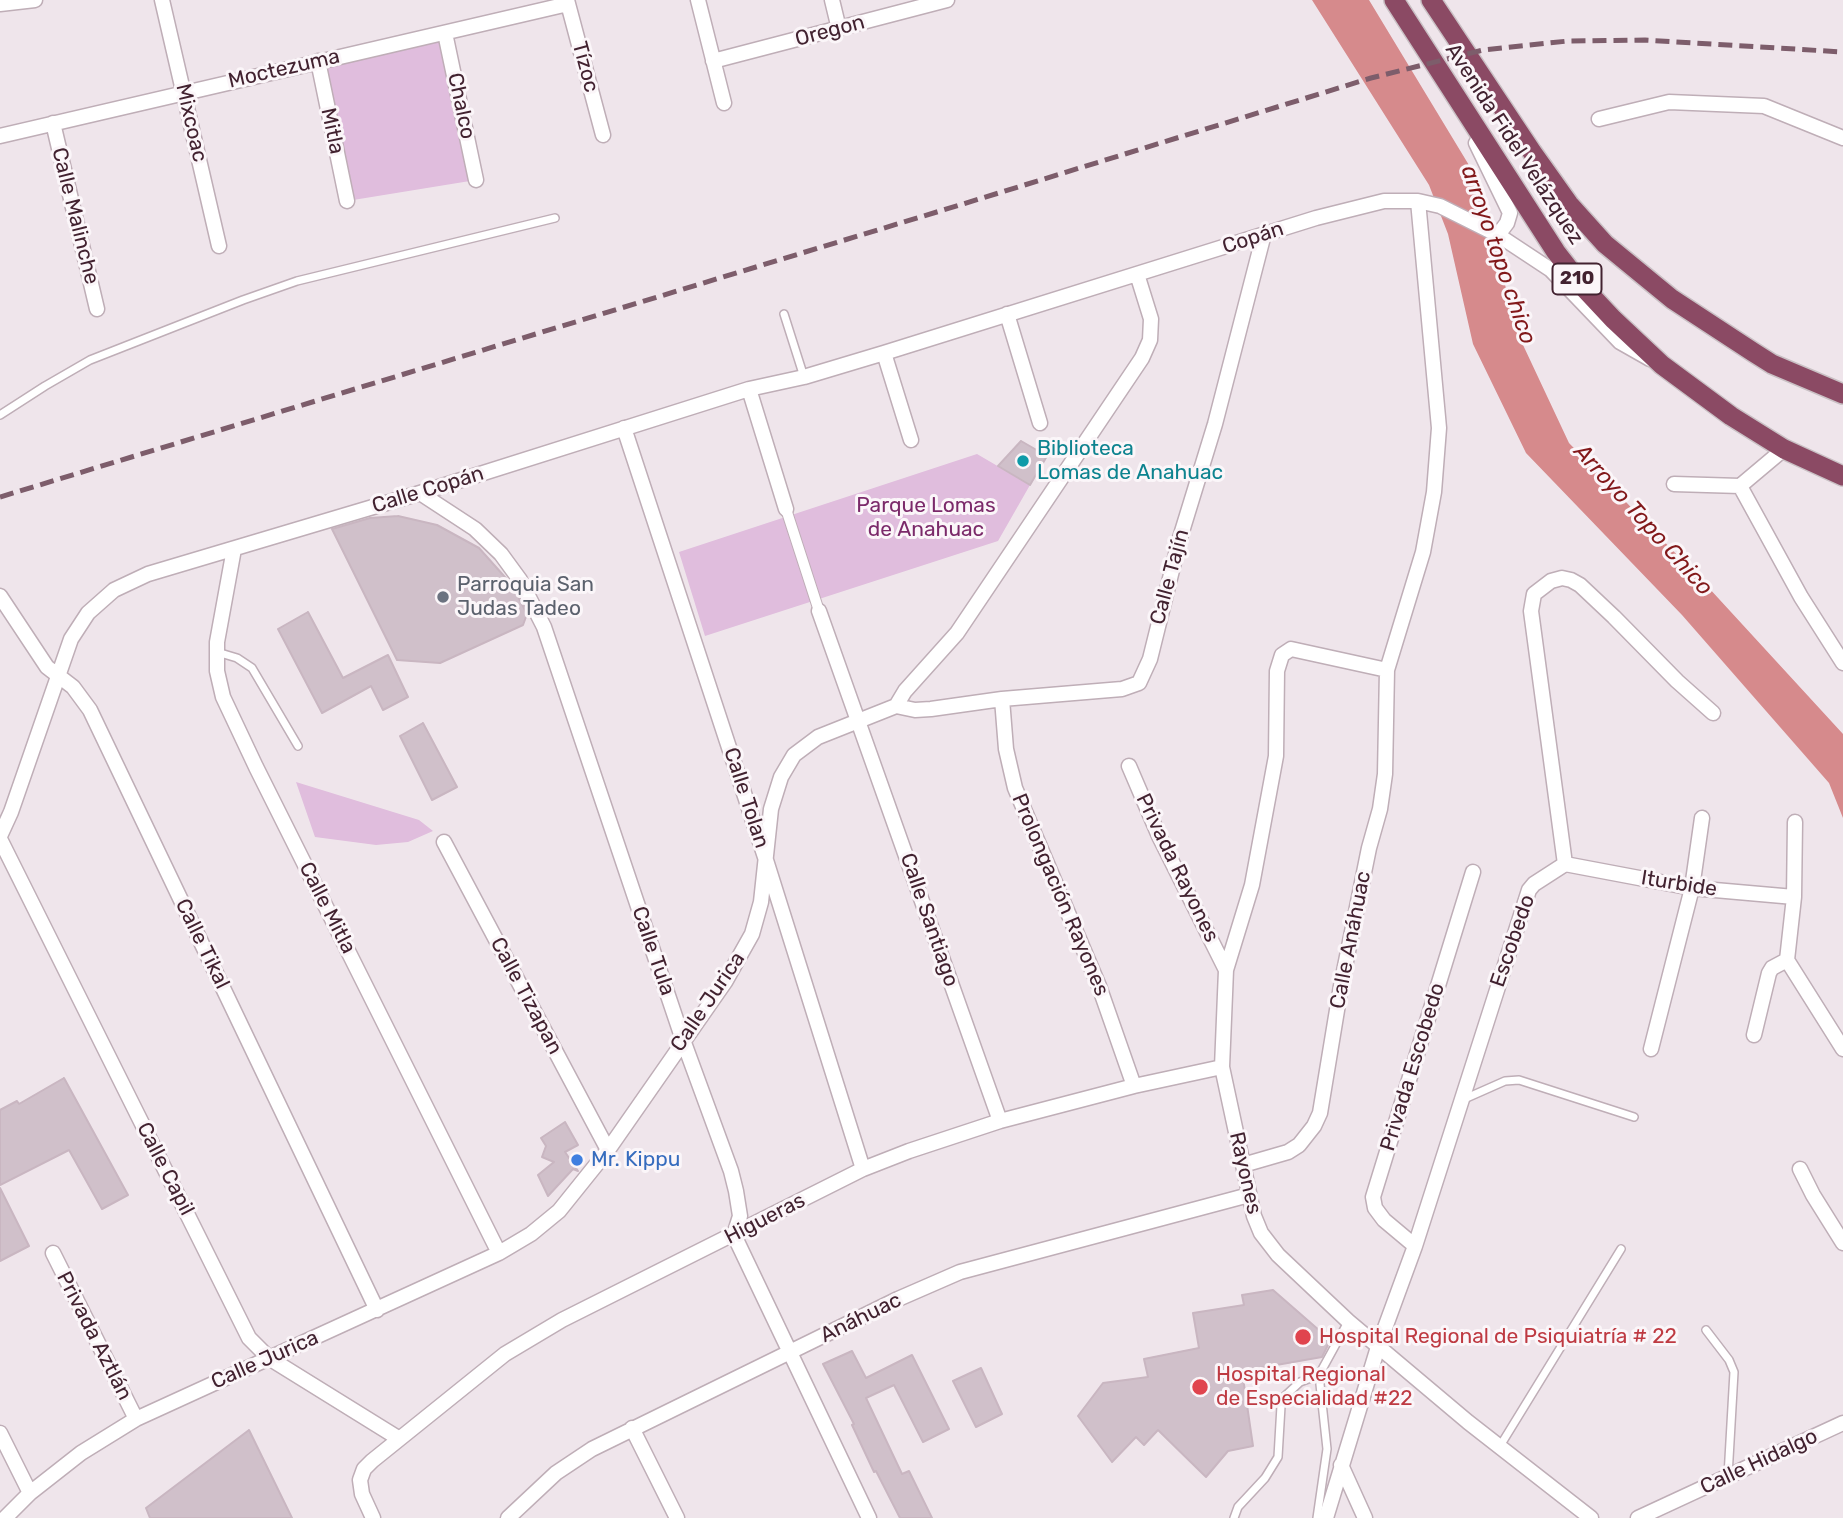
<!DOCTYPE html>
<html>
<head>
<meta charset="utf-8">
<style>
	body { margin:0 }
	canvas { display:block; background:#efe5eb }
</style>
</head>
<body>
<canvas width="1843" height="1518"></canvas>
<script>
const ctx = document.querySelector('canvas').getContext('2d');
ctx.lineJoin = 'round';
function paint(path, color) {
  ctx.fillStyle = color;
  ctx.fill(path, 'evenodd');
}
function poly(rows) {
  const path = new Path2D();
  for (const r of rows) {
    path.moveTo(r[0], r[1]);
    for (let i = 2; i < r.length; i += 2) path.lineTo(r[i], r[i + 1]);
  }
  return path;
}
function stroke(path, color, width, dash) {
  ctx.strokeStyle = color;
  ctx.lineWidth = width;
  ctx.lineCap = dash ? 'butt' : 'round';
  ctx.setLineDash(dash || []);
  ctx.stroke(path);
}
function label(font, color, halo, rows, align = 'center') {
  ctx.font = font + ' Rubik,sans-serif';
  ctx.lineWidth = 6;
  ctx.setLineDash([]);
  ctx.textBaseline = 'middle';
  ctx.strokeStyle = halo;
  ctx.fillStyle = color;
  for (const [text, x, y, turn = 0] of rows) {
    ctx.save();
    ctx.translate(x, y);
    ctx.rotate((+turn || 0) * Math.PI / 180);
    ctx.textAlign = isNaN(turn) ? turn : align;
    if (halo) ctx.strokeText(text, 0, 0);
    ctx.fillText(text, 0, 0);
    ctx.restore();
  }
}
paint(poly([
	[445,33,476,180,347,201,319,67],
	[977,454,1030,485,998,541,705,636,679,552],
	[296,782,419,820,433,831,408,842,376,845,315,837]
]), '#e0bddd');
paint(poly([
	[1312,0,1369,0,1481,185,1516,330,1569,443,1708,587,1843,734,1843,818,1829,783,1682,615,1526,453,1473,344,1448,234,1429,185]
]), '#d68a8c');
const building = poly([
	[1021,441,1047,456,1030,485,998,466,1021,441],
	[398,516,437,525,479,548,512,585,527,614,523,625,440,663,397,660,332,529,370,518,398,516],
	[308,612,343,678,388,655,408,697,383,710,371,686,322,713,278,629,308,612],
	[423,723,457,787,432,800,400,736,423,723],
	[64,1078,128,1195,102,1209,69,1150,0,1185,0,1110,17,1101,19,1104,64,1078],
	[565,1122,578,1145,565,1152,578,1171,573,1169,548,1196,538,1175,554,1162,542,1157,546,1146,541,1138,565,1122],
	[0,1188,29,1246,0,1261,0,1188],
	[1273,1290,1328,1338,1328,1345,1322,1357,1242,1371,1253,1446,1228,1451,1206,1477,1158,1430,1144,1445,1136,1437,1112,1462,1078,1416,1103,1383,1148,1377,1144,1359,1199,1348,1193,1313,1244,1305,1242,1295,1273,1290],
	[852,1351,866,1378,912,1355,949,1429,923,1442,894,1385,866,1398,902,1474,909,1471,932,1518,900,1518,876,1471,874,1472,852,1425,854,1424,823,1364,852,1351],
	[981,1368,1002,1414,976,1427,953,1381,981,1368],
	[249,1430,292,1518,150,1518,146,1508,249,1430]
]);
paint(building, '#d0c0ca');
stroke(building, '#c9b6c1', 2);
const service = poly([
	[784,314,804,377],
	[0,415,45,386,90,360,243,300,297,281,555,218],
	[217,652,237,658,252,668,298,746],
	[1462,1100,1505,1081,1519,1080,1634,1117],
	[1706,1330,1729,1360,1734,1372,1728,1476],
	[1500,1446,1621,1249],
	[1234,1518,1238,1507,1265,1478,1278,1457,1281,1406,1285,1396,1300,1382,1319,1375,1348,1322],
	[1317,1518,1327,1449,1319,1375]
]);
const pedestrian = poly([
	[786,509,819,611]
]);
const minor = poly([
	[162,0,219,246],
	[567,0,603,135],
	[698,0,724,103],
	[832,0,839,29],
	[0,4,35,0],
	[445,33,476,180],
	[318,61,347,201],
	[713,61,947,0],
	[1599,119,1669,102,1764,106,1843,138],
	[53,123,97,309],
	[0,136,568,4],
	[1476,143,1510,213,1507,223,1498,235],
	[1007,314,1040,423],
	[884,353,911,440],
	[749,389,786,509],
	[624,428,765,857,863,1169],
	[1784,449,1740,486,1801,597,1843,663],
	[1674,484,1740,486],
	[420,493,475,529,501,554,520,580,544,627,683,1040,731,1171,736,1191,740,1216,734,1235,869,1518],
	[234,549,217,642,217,671,223,697,256,767,499,1253],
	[0,596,47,667,73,687,90,710,377,1310],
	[819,611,1000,1121],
	[1387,670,1291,649,1282,655,1277,671,1276,756,1252,885,1226,970,1222,1067,1254,1216,1261,1233,1278,1255,1348,1321,1468,1422,1591,1518],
	[1002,699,1006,749,1015,788,1099,986,1134,1086],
	[896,706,915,710,931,709,1002,699,1122,689,1139,683,1150,659,1180,538,1215,424,1264,234],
	[1129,766,1159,836,1226,970],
	[0,836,11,812,71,639,88,613,114,590,148,574,420,493,749,389,804,377,884,353,1316,218,1384,201,1418,201,1440,206,1498,235,1551,270,1620,342,1650,359],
	[0,839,249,1338,269,1358,398,1438],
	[444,842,608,1150],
	[1565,864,1531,611,1534,594,1551,581,1562,578,1571,580,1580,585,1614,617,1677,681,1713,713],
	[1565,864,1692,888,1794,897],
	[1787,960,1794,897,1795,822],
	[1787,960,1843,1049],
	[1754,1035,1769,973,1772,968,1787,960],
	[1651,1049,1692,888,1702,818],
	[1243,1165,1288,1152,1299,1145,1314,1126,1320,1113,1341,986,1369,848,1380,809,1385,774,1387,670,1423,552,1434,492,1439,428,1418,201],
	[1800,1169,1813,1195,1843,1243],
	[1415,1246,1384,1220,1375,1208,1373,1197,1473,872],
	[53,1253,136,1419],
	[632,1428,677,1518],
	[0,1433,30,1493],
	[1341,1465,1365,1518],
	[5,1518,30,1493,81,1453,136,1419,499,1253,531,1234,559,1211,608,1150,725,982,752,934,761,902,771,809,781,777,794,755,818,737,896,706,905,691,957,633,1142,358,1150,340,1151,319,1137,274],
	[373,1518,362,1494,360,1480,364,1469,372,1461,505,1354,562,1320,863,1169,909,1151,1000,1121,1134,1086,1222,1067],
	[508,1518,556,1473,592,1449,898,1299,960,1272,1249,1195],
	[1326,1518,1378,1347,1415,1246,1529,890,1534,884,1565,864],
	[1638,1518,1843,1423]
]);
const trunk = poly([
	[1394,0,1556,252,1584,288,1613,319,1662,365,1731,416,1784,449,1843,476],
	[1431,0,1532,152,1569,204,1605,244,1672,299,1753,352,1772,364,1843,394]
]);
stroke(service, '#bfaeb7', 10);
stroke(pedestrian, '#bfaeb7', 12);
stroke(minor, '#bfaeb7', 17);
stroke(trunk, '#cac1c5', 22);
stroke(service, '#fff', 7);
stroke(pedestrian, '#fff', 10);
stroke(minor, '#fff', 14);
stroke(trunk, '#8b4a64', 19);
stroke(poly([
	[0,497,963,204,1371,78,1483,50,1568,41,1645,40,1843,52]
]), '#7d5d6b', 5, [14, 7]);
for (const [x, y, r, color] of [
	[1023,461,7,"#0f9aa8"],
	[443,597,7,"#6b7280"],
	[577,1160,7,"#3f7fe0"],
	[1303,1337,9,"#e0444e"],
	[1200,1387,9,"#e0444e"]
]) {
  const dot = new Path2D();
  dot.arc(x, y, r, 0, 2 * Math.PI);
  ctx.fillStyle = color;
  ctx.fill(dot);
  stroke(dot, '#fbf6f9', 2.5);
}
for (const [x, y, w] of [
	[1577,279,49]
]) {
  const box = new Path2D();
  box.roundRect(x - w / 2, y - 15.5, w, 31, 5);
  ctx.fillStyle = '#fbf6f9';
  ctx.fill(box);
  stroke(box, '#422230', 2);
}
label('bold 19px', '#422230', null, [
	["210",1577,279]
]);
label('21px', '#422230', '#fbf6f9', [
	["Oregon",830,31,-15],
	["Tízoc",585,67,75],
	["Moctezuma",284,69,-13],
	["Chalco",461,106,78],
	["Mixcoac",191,123,77],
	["Mitla",332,131,78],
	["Avenida Fidel Velázquez",1514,144,57],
	["Calle Malinche",75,216,76],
	["Copán",1253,238,-18],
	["Calle Copán",428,490,-17],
	["Calle Tajín",1170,577,-75],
	["Calle Tolan",746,798,72],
	["Privada Rayones",1177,868,64],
	["Iturbide",1679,884,9],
	["Prolongación Rayones",1060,895,67],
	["Calle Mitla",327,908,63],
	["Calle Santiago",929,920,71],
	["Calle Anáhuac",1351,940,-79],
	["Escobedo",1513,941,-71],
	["Calle Tikal",202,944,64],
	["Calle Tula",653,951,71],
	["Calle Tizapan",526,996,62],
	["Calle Jurica",708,1002,-56],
	["Privada Escobedo",1413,1067,-73],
	["Calle Capil",165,1169,63],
	["Rayones",1245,1173,77],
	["Higueras",765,1219,-27],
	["Anáhuac",861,1318,-26],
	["Privada Aztlán",94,1336,63],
	["Calle Jurica",265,1360,-24],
	["Calle Hidalgo",1759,1462,-25]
]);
label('21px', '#0d838f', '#fbf6f9', [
	["Biblioteca",1037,449],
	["Lomas de Anahuac",1037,473]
], 'left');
label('21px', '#7b2a6a', '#fbf6f9', [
	["Parque Lomas",926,506],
	["de Anahuac",926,530]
]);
label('21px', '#5b616d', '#fbf6f9', [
	["Parroquia San",457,585],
	["Judas Tadeo",457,609]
], 'left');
label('21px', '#366cbe', '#fbf6f9', [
	["Mr. Kippu",591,1160]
], 'left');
label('21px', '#be3a42', '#fbf6f9', [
	["Hospital Regional de Psiquiatría # 22",1319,1337],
	["Hospital Regional",1216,1375],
	["de Especialidad #22",1216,1399]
], 'left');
label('italic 23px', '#82181a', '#fbf6f9', [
	["arroyo topo chico",1498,255,71],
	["Arroyo Topo Chico",1643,520,48]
]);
</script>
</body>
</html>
